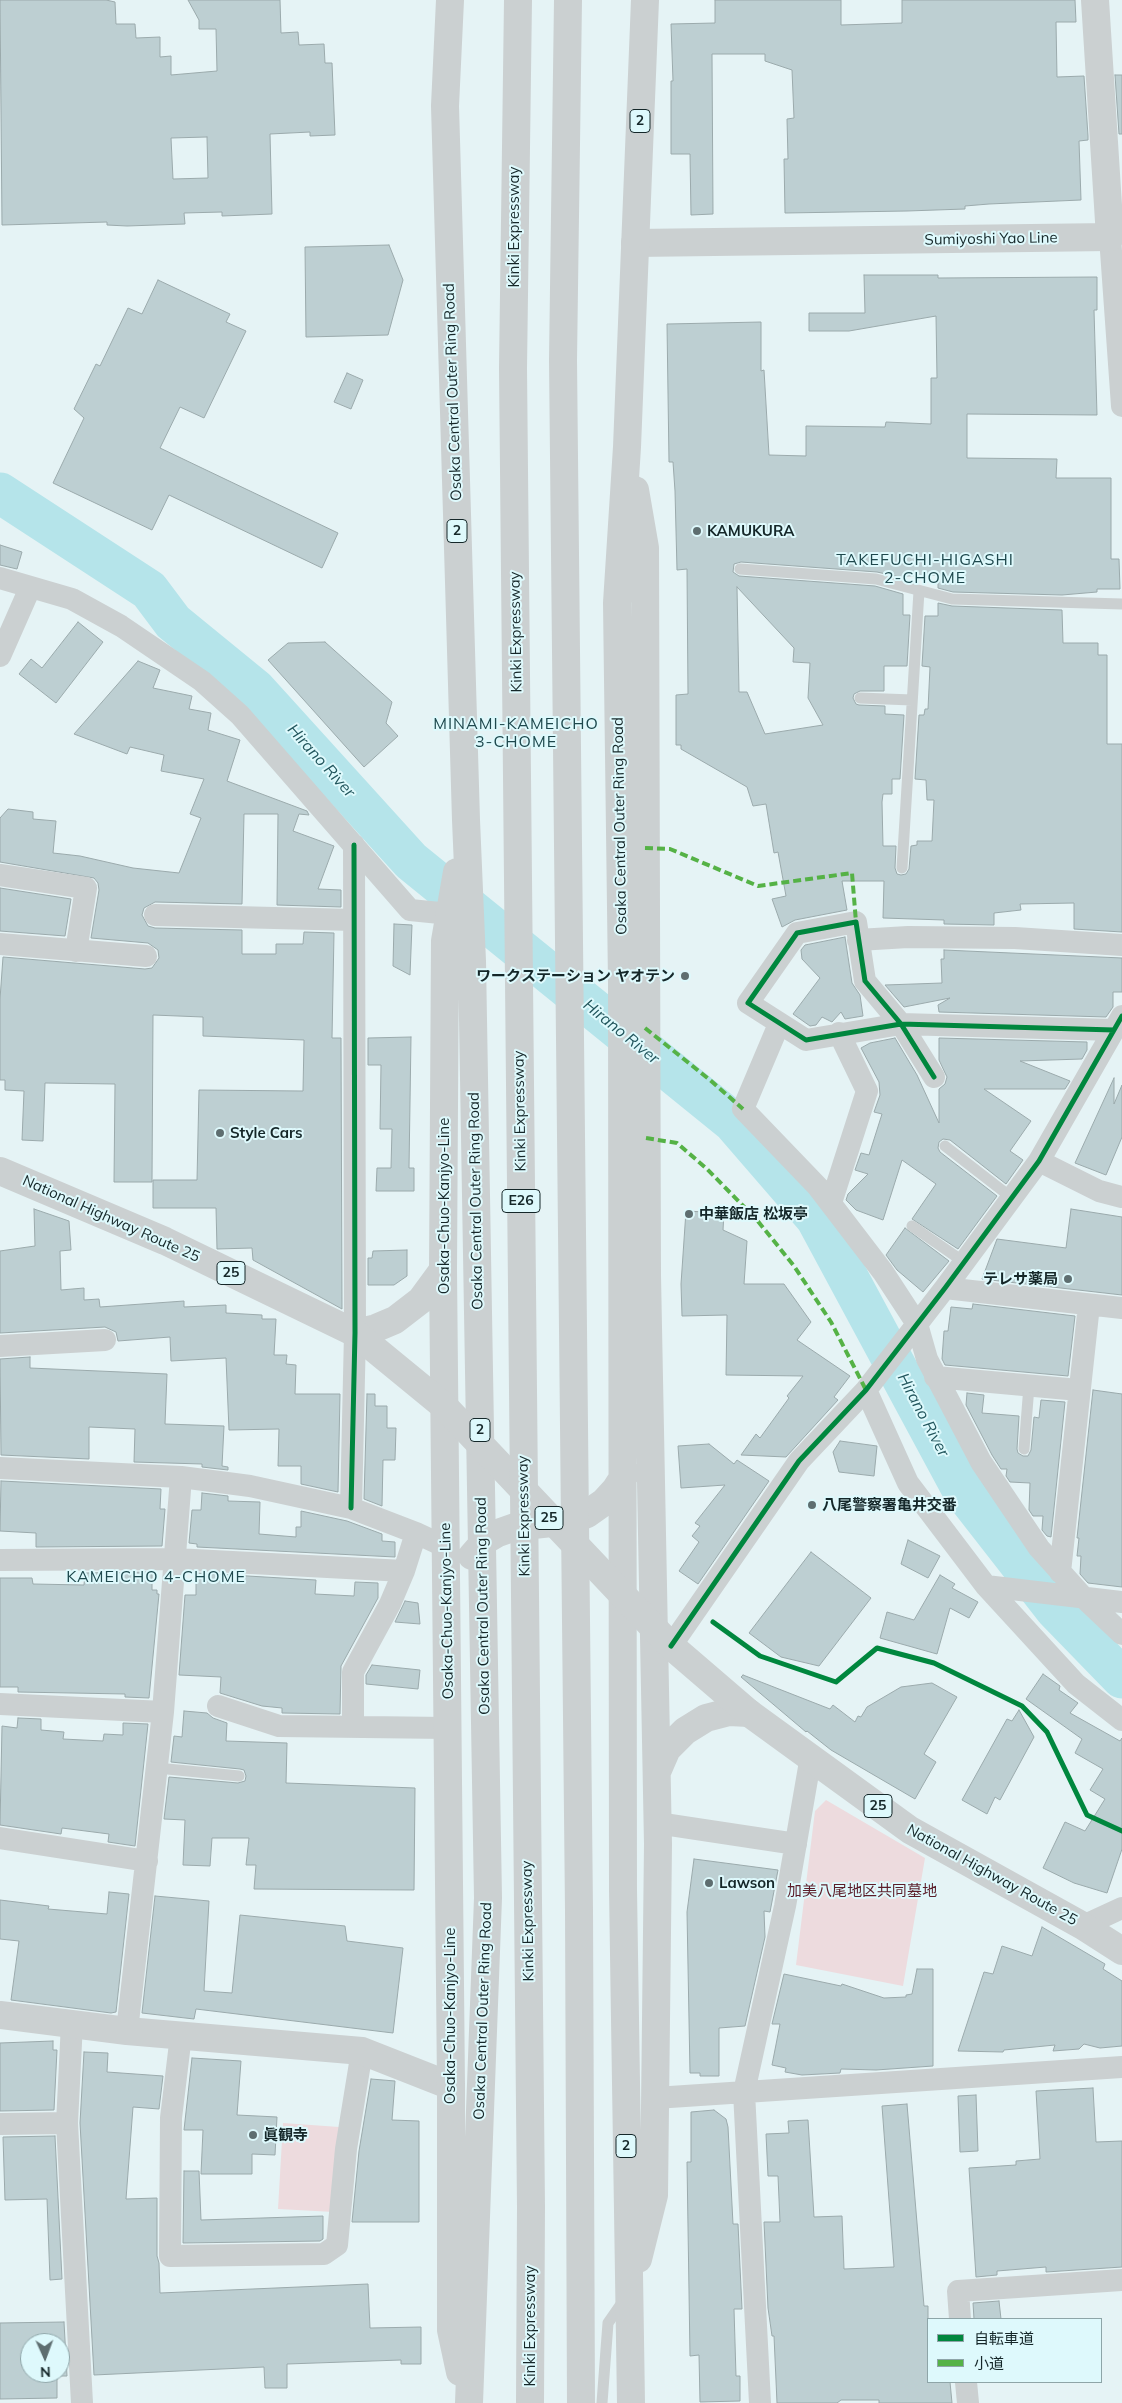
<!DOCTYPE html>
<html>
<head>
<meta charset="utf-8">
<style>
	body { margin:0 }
	#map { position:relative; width:1122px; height:2403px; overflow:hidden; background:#e5f3f5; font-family:Mulish,"Noto Sans JP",sans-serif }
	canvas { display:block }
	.legend { position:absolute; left:927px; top:2318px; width:175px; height:65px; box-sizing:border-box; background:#def9fc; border:1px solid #8ea5a8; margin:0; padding:6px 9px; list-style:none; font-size:15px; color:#152729 }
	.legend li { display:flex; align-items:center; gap:10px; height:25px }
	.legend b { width:25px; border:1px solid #8ea5a8 }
	.north { position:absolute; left:20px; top:2333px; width:50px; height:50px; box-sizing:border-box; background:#def9fc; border:1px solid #8ea5a8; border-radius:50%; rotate:178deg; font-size:14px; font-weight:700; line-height:20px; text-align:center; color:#152729 }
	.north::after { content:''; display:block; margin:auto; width:18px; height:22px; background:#5e6e70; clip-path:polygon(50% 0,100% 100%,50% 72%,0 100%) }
</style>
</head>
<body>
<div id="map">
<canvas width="1122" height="2403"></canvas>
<ul class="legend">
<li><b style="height:6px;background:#00873e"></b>自転車道</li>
<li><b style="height:6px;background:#55b246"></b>小道</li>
</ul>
<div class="north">N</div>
</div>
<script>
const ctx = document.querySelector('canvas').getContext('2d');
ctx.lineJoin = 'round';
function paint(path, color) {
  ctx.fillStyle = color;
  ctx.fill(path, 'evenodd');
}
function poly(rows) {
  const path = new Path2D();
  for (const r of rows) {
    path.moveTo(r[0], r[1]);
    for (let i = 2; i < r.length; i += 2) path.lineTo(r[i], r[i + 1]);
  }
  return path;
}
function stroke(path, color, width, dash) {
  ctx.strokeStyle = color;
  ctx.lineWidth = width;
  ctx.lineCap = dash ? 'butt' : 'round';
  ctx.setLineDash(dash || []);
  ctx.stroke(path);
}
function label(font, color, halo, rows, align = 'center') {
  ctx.font = font + ' Mulish,"Noto Sans JP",sans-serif';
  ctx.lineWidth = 4;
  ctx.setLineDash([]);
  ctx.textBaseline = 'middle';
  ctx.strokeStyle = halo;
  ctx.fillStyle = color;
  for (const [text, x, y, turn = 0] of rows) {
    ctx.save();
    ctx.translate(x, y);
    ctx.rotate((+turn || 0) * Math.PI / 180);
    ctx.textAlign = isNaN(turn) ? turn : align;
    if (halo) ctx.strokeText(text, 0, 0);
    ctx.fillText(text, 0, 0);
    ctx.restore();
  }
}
paint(poly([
	[826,1800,925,1858,903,1986,796,1965,815,1811],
	[283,2123,339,2127,334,2212,278,2209]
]), '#eddbde');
stroke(poly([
	[0,493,149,590,173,622,255,689,411,861,733,1122,816,1218,963,1491,1055,1609,1122,1678]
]), '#b5e4ea', 41);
const building = poly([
	[0,0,106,0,115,2,116,24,135,24,136,38,160,37,160,57,171,56,171,75,217,71,216,29,199,29,199,20,188,0,280,0,281,33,298,32,299,45,324,44,325,63,332,63,335,135,310,136,310,132,270,134,272,214,222,216,222,212,184,213,185,224,127,226,107,225,107,222,2,225,0,0],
	[207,137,208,178,173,179,171,138,207,137],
	[715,0,841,0,841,25,902,23,902,0,1075,0,1076,22,1056,22,1057,77,1084,76,1088,136,1088,140,1079,141,1081,200,989,204,965,206,965,209,907,211,785,213,784,159,788,159,787,119,794,118,792,70,765,61,765,54,712,54,713,214,691,215,690,154,671,154,671,81,673,81,671,24,715,23,715,0],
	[1115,75,1122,75,1122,134,1119,134,1115,75],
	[389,245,403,280,388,335,306,337,305,247,389,245],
	[864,275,938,275,938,278,1097,277,1097,310,1094,310,1097,415,967,414,967,458,1057,459,1056,478,1111,478,1111,559,1119,559,1120,589,1097,589,1097,592,1062,595,953,592,938,588,938,575,904,576,904,578,877,572,741,562,734,564,733,572,739,576,875,586,903,594,903,615,910,615,907,666,884,666,884,691,860,691,854,694,853,698,856,704,859,705,885,706,885,714,904,715,900,779,892,779,892,794,883,794,882,802,883,846,896,846,895,868,897,874,901,875,906,874,909,869,911,846,917,845,917,841,932,841,934,800,927,800,926,780,915,779,919,715,924,715,925,709,928,709,930,667,922,666,925,616,938,616,938,603,952,606,1062,610,1063,643,1098,643,1098,655,1107,655,1107,744,1122,744,1122,932,1074,929,1074,903,1020,904,1021,910,994,913,994,925,944,924,944,920,883,918,884,881,842,881,847,910,795,920,782,927,772,899,786,896,778,852,774,853,766,804,753,806,747,787,681,749,681,745,676,745,676,695,688,694,687,569,677,570,675,491,673,462,669,462,667,324,761,322,761,371,764,370,769,455,806,456,806,426,885,427,886,422,931,424,931,378,937,378,936,316,849,331,809,331,809,313,865,313,864,275],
	[737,587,794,648,793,662,810,663,808,698,823,725,765,734,747,692,739,692,737,587],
	[158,280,230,314,226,322,246,331,204,418,180,407,160,448,338,533,322,568,169,495,152,530,53,483,84,418,74,409,96,364,100,366,128,308,142,314,158,280],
	[347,373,363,380,351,409,334,402,347,373],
	[0,545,22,552,17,569,0,565,0,545],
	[78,622,103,642,56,703,19,674,31,659,42,668,78,622],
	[325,642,392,702,386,723,398,736,364,767,268,660,288,643,325,642],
	[138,661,160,670,153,688,192,696,189,709,211,713,208,730,240,740,227,781,307,811,309,815,299,814,293,831,334,846,318,889,341,890,341,907,277,905,278,814,244,814,242,904,155,902,144,908,142,915,148,926,155,928,242,930,242,954,276,954,276,944,303,944,304,932,334,933,332,1038,341,1038,342,1309,253,1260,252,1248,217,1249,216,1208,153,1208,153,1180,197,1180,199,1090,303,1091,304,1040,203,1036,203,1017,153,1015,152,1182,114,1182,115,1084,45,1083,43,1141,22,1140,24,1091,5,1090,5,1080,0,1080,0,999,3,957,145,969,152,968,159,958,158,950,148,943,91,938,99,890,98,883,94,878,0,862,0,818,8,809,33,812,33,819,56,821,53,853,80,856,133,868,179,873,201,818,190,814,204,779,161,771,164,755,130,747,127,754,74,734,138,661],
	[0,888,71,899,65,936,0,931,0,888],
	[394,924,412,925,410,975,393,966,394,924],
	[845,937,852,983,860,995,863,1016,845,1019,841,1012,832,1022,822,1017,816,1025,810,1026,793,1014,820,978,802,959,801,950,805,945,845,937],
	[944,950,1122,958,1122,992,1113,992,1113,1007,1106,1017,939,1012,938,1005,950,998,904,1007,885,985,942,983,941,959,944,959,944,950],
	[411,1037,409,1168,414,1168,414,1191,376,1191,377,1168,391,1168,392,1129,380,1129,381,1065,368,1065,368,1038,411,1037],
	[895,1038,917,1075,939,1123,939,1089,945,1084,947,1077,939,1060,939,1038,1087,1042,1087,1050,1082,1059,1020,1061,1070,1081,1065,1089,984,1089,1031,1121,1010,1151,1023,1160,1006,1184,950,1140,943,1139,939,1142,938,1148,940,1152,997,1196,958,1249,912,1219,936,1184,902,1160,883,1220,856,1210,846,1200,848,1194,868,1174,855,1170,861,1153,869,1155,882,1114,874,1112,880,1095,879,1082,861,1048,870,1043,895,1038],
	[1114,1078,1114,1104,1122,1085,1122,1137,1106,1175,1075,1163,1114,1078],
	[34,1209,69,1221,71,1250,60,1251,61,1290,84,1288,84,1300,99,1299,100,1307,184,1301,184,1307,226,1305,226,1313,262,1315,262,1319,276,1319,274,1355,287,1355,286,1364,296,1365,295,1394,340,1394,338,1492,301,1484,301,1466,278,1466,279,1429,229,1430,226,1358,171,1361,170,1337,118,1341,116,1332,105,1327,0,1333,0,1251,35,1246,34,1209],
	[1071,1209,1122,1217,1122,1295,982,1279,997,1239,1066,1248,1071,1209],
	[686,1211,724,1213,723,1230,747,1241,744,1284,784,1284,811,1322,797,1340,850,1376,834,1397,838,1400,786,1457,741,1455,756,1434,760,1438,789,1398,787,1396,803,1376,726,1375,727,1315,682,1316,681,1284,686,1211],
	[905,1228,949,1261,923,1292,897,1270,886,1255,905,1228],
	[407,1250,407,1276,394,1285,368,1285,368,1258,372,1258,373,1251,407,1250],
	[973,1304,1075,1316,1068,1376,945,1365,942,1359,944,1331,948,1331,951,1307,972,1309,973,1304],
	[30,1357,30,1368,167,1374,165,1424,224,1426,222,1466,228,1467,228,1470,202,1467,202,1464,134,1462,135,1429,89,1427,89,1459,1,1455,0,1359,30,1357],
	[1093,1390,1122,1394,1122,1587,1088,1583,1080,1574,1081,1556,1077,1556,1079,1538,1077,1538,1093,1390],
	[967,1393,984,1395,982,1413,1019,1416,1017,1449,1018,1453,1023,1456,1028,1456,1031,1450,1034,1417,1039,1418,1041,1400,1065,1402,1051,1537,1047,1536,1042,1530,1043,1516,1033,1516,1029,1510,1030,1483,1010,1482,1006,1476,1007,1469,1001,1469,992,1455,966,1405,967,1393],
	[367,1394,375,1394,375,1406,387,1406,387,1428,396,1428,395,1460,383,1460,382,1506,364,1499,367,1394],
	[840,1441,877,1446,874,1476,839,1472,833,1452,840,1441],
	[709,1444,734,1464,737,1460,769,1481,698,1584,679,1571,699,1542,692,1536,700,1526,695,1523,725,1485,681,1488,678,1446,709,1444],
	[1,1481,161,1489,160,1509,165,1509,162,1546,36,1547,36,1533,0,1531,1,1481],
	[202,1493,228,1496,228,1501,260,1502,259,1534,296,1537,296,1527,301,1527,301,1511,347,1521,382,1534,382,1541,395,1542,395,1557,197,1547,197,1544,189,1543,192,1510,201,1510,202,1493],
	[908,1540,940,1556,928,1578,901,1564,908,1540],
	[811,1552,871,1598,819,1666,781,1657,749,1633,811,1552],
	[152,1572,152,1590,157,1590,157,1594,159,1594,149,1698,125,1697,125,1694,18,1692,18,1687,0,1687,0,1578,32,1578,33,1584,84,1585,85,1573,152,1572],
	[196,1573,316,1580,315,1594,354,1596,355,1582,378,1583,378,1598,341,1666,340,1714,282,1713,282,1708,262,1706,220,1693,221,1677,179,1675,185,1595,196,1595,196,1573],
	[940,1575,955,1584,952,1588,978,1602,969,1618,950,1608,937,1654,880,1638,887,1612,914,1620,940,1575],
	[405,1601,418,1603,420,1624,395,1622,405,1601],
	[372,1665,420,1670,418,1689,366,1684,366,1675,372,1665],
	[1043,1674,1060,1686,1059,1690,1078,1703,1070,1713,1120,1741,1122,1738,1122,1849,1107,1893,1074,1883,1043,1868,1065,1822,1085,1831,1105,1799,1090,1790,1103,1769,1075,1753,1082,1739,1026,1699,1043,1674],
	[743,1675,830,1709,833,1705,855,1722,858,1716,861,1717,867,1707,901,1687,932,1683,957,1697,924,1754,936,1762,915,1799,831,1750,807,1731,806,1732,741,1677,743,1675],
	[1019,1710,1034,1737,1000,1800,995,1797,987,1814,962,1800,1007,1719,1012,1721,1019,1710],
	[184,1711,207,1713,213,1718,227,1723,226,1741,287,1743,286,1783,415,1788,414,1890,254,1889,256,1865,246,1865,249,1838,212,1838,210,1866,183,1865,185,1820,164,1819,169,1777,238,1783,245,1781,246,1776,244,1770,240,1769,171,1762,174,1736,182,1737,184,1711],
	[18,1718,41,1719,41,1730,64,1732,63,1739,103,1741,104,1734,123,1735,123,1723,148,1724,135,1846,108,1842,109,1834,62,1828,61,1834,0,1825,2,1726,17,1728,18,1718],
	[694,1859,778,1870,770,1912,764,1911,765,1937,745,2026,719,2028,719,2076,700,2076,700,2073,690,2073,687,1912,694,1859],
	[109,1892,129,1894,116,2012,111,2013,11,2000,19,1941,0,1939,0,1900,49,1906,48,1909,107,1914,109,1892],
	[155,1896,209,1901,204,1991,232,1993,240,1915,345,1926,347,1941,403,1948,393,2033,196,2009,194,2019,142,2013,155,1896],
	[1042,1927,1105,1964,1103,1969,1122,1981,1122,2046,1100,2048,1084,2044,1079,2049,1053,2051,1055,2045,1004,2050,1003,2052,958,2051,984,1972,993,1974,1002,1946,1032,1956,1042,1927],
	[917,1969,933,1969,933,2066,876,2070,841,2069,840,2073,802,2075,785,2072,786,2068,772,2065,780,2024,772,2024,784,1974,841,1986,842,1984,884,1998,906,1997,906,1995,912,1994,917,1969],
	[53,2041,53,2050,57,2050,54,2110,0,2111,0,2043,53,2041],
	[84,2052,108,2053,107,2072,163,2076,159,2109,133,2107,126,2199,157,2198,157,2256,159,2263,160,2293,368,2284,370,2328,421,2327,421,2364,401,2364,401,2360,287,2364,287,2388,265,2388,264,2367,94,2375,80,2123,84,2052],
	[192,2058,241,2061,237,2115,277,2117,275,2155,252,2154,252,2174,201,2174,203,2130,184,2130,192,2058],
	[371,2079,395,2081,392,2120,419,2121,419,2222,352,2222,359,2151,371,2079],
	[1093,2088,1096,2142,1122,2141,1122,2267,1046,2272,1046,2267,997,2271,997,2275,976,2277,969,2168,1016,2165,1016,2161,1040,2159,1036,2091,1093,2088],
	[976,2095,978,2151,960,2152,958,2096,976,2095],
	[907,2104,924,2306,928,2306,928,2382,950,2382,952,2403,879,2403,879,2400,841,2400,837,2403,777,2403,774,2336,772,2336,768,2308,764,2222,780,2222,778,2176,768,2176,766,2134,789,2133,788,2121,808,2120,814,2217,842,2216,844,2269,894,2267,882,2106,907,2104],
	[714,2110,726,2119,728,2127,733,2224,738,2224,742,2309,734,2309,736,2376,740,2376,740,2401,700,2402,699,2355,690,2356,687,2162,691,2162,691,2112,714,2110],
	[55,2136,62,2279,50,2280,47,2199,5,2200,3,2137,55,2136],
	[184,2171,199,2171,201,2220,323,2216,323,2239,320,2241,183,2243,184,2171],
	[999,2301,1001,2319,974,2319,973,2303,999,2301],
	[64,2322,67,2376,57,2376,57,2398,0,2399,0,2323,64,2322],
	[30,2343,60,2343,60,2373,30,2373,30,2343]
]);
paint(building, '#bdcfd2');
stroke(building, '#9baaac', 1);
stroke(poly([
	[740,569,876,579,952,599,1122,604],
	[860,698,912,700],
	[902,868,919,591],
	[945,1146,1012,1198],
	[912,1226,964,1262],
	[1024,1449,1029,1386],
	[157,1768,239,1776],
	[602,2403,608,2323,624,2300]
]), '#cbd0d1', 11);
stroke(poly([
	[1110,237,1122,406],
	[0,578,72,599,121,626,202,681,240,715,410,910,450,914],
	[0,656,30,588],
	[0,875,86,888,76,951],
	[155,915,354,920],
	[858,940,908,937,1015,938,1122,945],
	[0,944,146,956],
	[779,1024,743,1109,818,1187,883,1272,917,1324,927,1359,981,1462,1039,1548,1084,1598,1122,1634],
	[934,1077,901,1024,865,981,856,922,797,933,748,1003,806,1040,901,1024,1114,1030],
	[1039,1161,1099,1191,1122,1197],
	[831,1203,867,1091,839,1033],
	[945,1288,1122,1308],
	[0,1346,105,1340],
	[935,1377,1079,1390],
	[866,1390,908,1483,986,1586,1076,1684,1122,1720],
	[0,1468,181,1477,250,1486,351,1508,416,1533,446,1547],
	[351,1508,355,1333,354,845],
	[0,1560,175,1559,404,1571],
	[1060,1572,1089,1305],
	[986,1586,1122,1602],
	[671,1646,799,1461,866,1390,945,1288,1039,1161,1122,1016],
	[0,1704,163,1712],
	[218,1706,279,1726,448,1728],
	[353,1727,353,1672,390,1604,404,1571,416,1533],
	[657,1823,796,1844],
	[0,1838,147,1861],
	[1083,1926,1122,1908],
	[72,2023,67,2123,82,2403],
	[127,2031,163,1712,181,1477],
	[181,2035,171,2118,170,2256,324,2254,337,2245,346,2149,362,2051],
	[655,2098,1122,2067],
	[0,2124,67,2123],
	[960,2319,958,2291,1122,2280],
	[966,2382,968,2403],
	[760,2403,744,2092,785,1906,811,1756]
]), '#cbd0d1', 22);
stroke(poly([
	[0,2015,127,2031,362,2051,451,2086]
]), '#cbd0d1', 28);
stroke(poly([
	[635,243,1110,237,1095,0]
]), '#cbd0d1', 28);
stroke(poly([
	[450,0,445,106,466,820,472,961,488,1898,469,2403],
	[635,490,645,548,647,1275,658,1844,654,2195,638,2259],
	[457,872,445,941,443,1270,451,2086,451,2330,460,2372],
	[355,1333,376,1328,395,1320,421,1300,443,1270],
	[472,1556,486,1540,498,1533,515,1527,570,1521,587,1514,604,1502,615,1490,626,1473],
	[657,1772,667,1749,685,1731,706,1718,729,1712,749,1713],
	[631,2403,623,1890,622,983,617,603,627,447,645,0]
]), '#cbd0d1', 28);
stroke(poly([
	[0,1171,165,1241,355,1333,444,1406,671,1646,749,1713,910,1830,1083,1926,1122,1951]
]), '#cbd0d1', 28);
stroke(poly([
	[518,0,513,368,531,2206,530,2403],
	[568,0,563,360,579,1910,581,2403]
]), '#cbd0d1', 28);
stroke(poly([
	[645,848,670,849,758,886,852,873,856,922],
	[645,1028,710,1080,743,1109],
	[646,1138,677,1143,707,1169,757,1220,794,1266,831,1322,866,1390]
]), '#55b246', 4, [8, 4]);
stroke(poly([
	[934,1077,901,1024,865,981,856,922,797,933,748,1003,806,1040,901,1024,1114,1030],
	[351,1508,355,1333,354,845],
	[713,1622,760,1656,836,1682,877,1648,934,1663,1022,1706,1047,1732,1087,1815,1122,1831],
	[671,1646,799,1461,866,1390,945,1288,1039,1161,1122,1016]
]), '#00873e', 5);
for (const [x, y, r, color] of [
	[697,531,5,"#5e6e70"],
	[685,976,5,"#5e6e70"],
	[220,1133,5,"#5e6e70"],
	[689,1214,5,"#5e6e70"],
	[1068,1279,5,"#5e6e70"],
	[812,1505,5,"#5e6e70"],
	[709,1883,5,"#5e6e70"],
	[253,2135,5,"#5e6e70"]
]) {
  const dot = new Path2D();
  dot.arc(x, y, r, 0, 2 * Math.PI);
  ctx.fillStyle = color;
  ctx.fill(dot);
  stroke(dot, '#def9fc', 2);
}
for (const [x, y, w] of [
	[640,121,20],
	[457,531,20],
	[521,1201,38],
	[231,1273,28],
	[480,1430,20],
	[549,1518,28],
	[878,1806,28],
	[626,2146,20]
]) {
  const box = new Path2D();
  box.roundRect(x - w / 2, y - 11.5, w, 23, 4);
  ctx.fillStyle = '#def9fc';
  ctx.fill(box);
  stroke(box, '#152729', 1);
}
label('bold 14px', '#152729', null, [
	["2",640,121],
	["2",457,531],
	["E26",521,1201],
	["25",231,1273],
	["2",480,1430],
	["25",549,1518],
	["25",878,1806],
	["2",626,2146]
]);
label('15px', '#152729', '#def9fc', [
	["Kinki Expressway",514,227,-90],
	["Sumiyoshi Yao Line",991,239,-1],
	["Osaka Central Outer Ring Road",453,392,-92],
	["Kinki Expressway",516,632,-91],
	["Osaka Central Outer Ring Road",620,826,-91],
	["Kinki Expressway",520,1111,-91],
	["Osaka Central Outer Ring Road",476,1201,-91],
	["Osaka-Chuo-Kanjyo-Line",444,1206,-90],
	["National Highway Route 25",111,1219,24],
	["Kinki Expressway",524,1516,-91],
	["Osaka Central Outer Ring Road",483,1606,-91],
	["Osaka-Chuo-Kanjyo-Line",447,1611,-91],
	["National Highway Route 25",992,1875,29],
	["Kinki Expressway",528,1921,-91],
	["Osaka Central Outer Ring Road",483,2011,-88],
	["Osaka-Chuo-Kanjyo-Line",450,2016,-90],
	["Kinki Expressway",530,2326,-90]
]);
label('bold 15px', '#152729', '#def9fc', [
	["KAMUKURA",707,531],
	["ワークステーション ヤオテン",675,976,"right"],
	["Style Cars",230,1133],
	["中華飯店 松坂亭",699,1214],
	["テレサ薬局",1058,1279,"right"],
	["八尾警察署亀井交番",822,1505],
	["Lawson",719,1883],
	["眞観寺",263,2135]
], 'left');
label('15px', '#5c1d29', '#def9fc', [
	["加美八尾地区共同墓地",862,1891]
]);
ctx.letterSpacing = '1px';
label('16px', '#1e484d', '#def9fc', [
	["TAKEFUCHI-HIGASHI",925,560],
	["2-CHOME",925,578],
	["MINAMI-KAMEICHO",516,724],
	["3-CHOME",516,742],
	["KAMEICHO 4-CHOME",156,1577]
]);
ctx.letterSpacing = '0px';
label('italic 16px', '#22565d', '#def9fc', [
	["Hirano River",321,761,48],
	["Hirano River",621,1032,39],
	["Hirano River",923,1415,62]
]);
</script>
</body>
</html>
